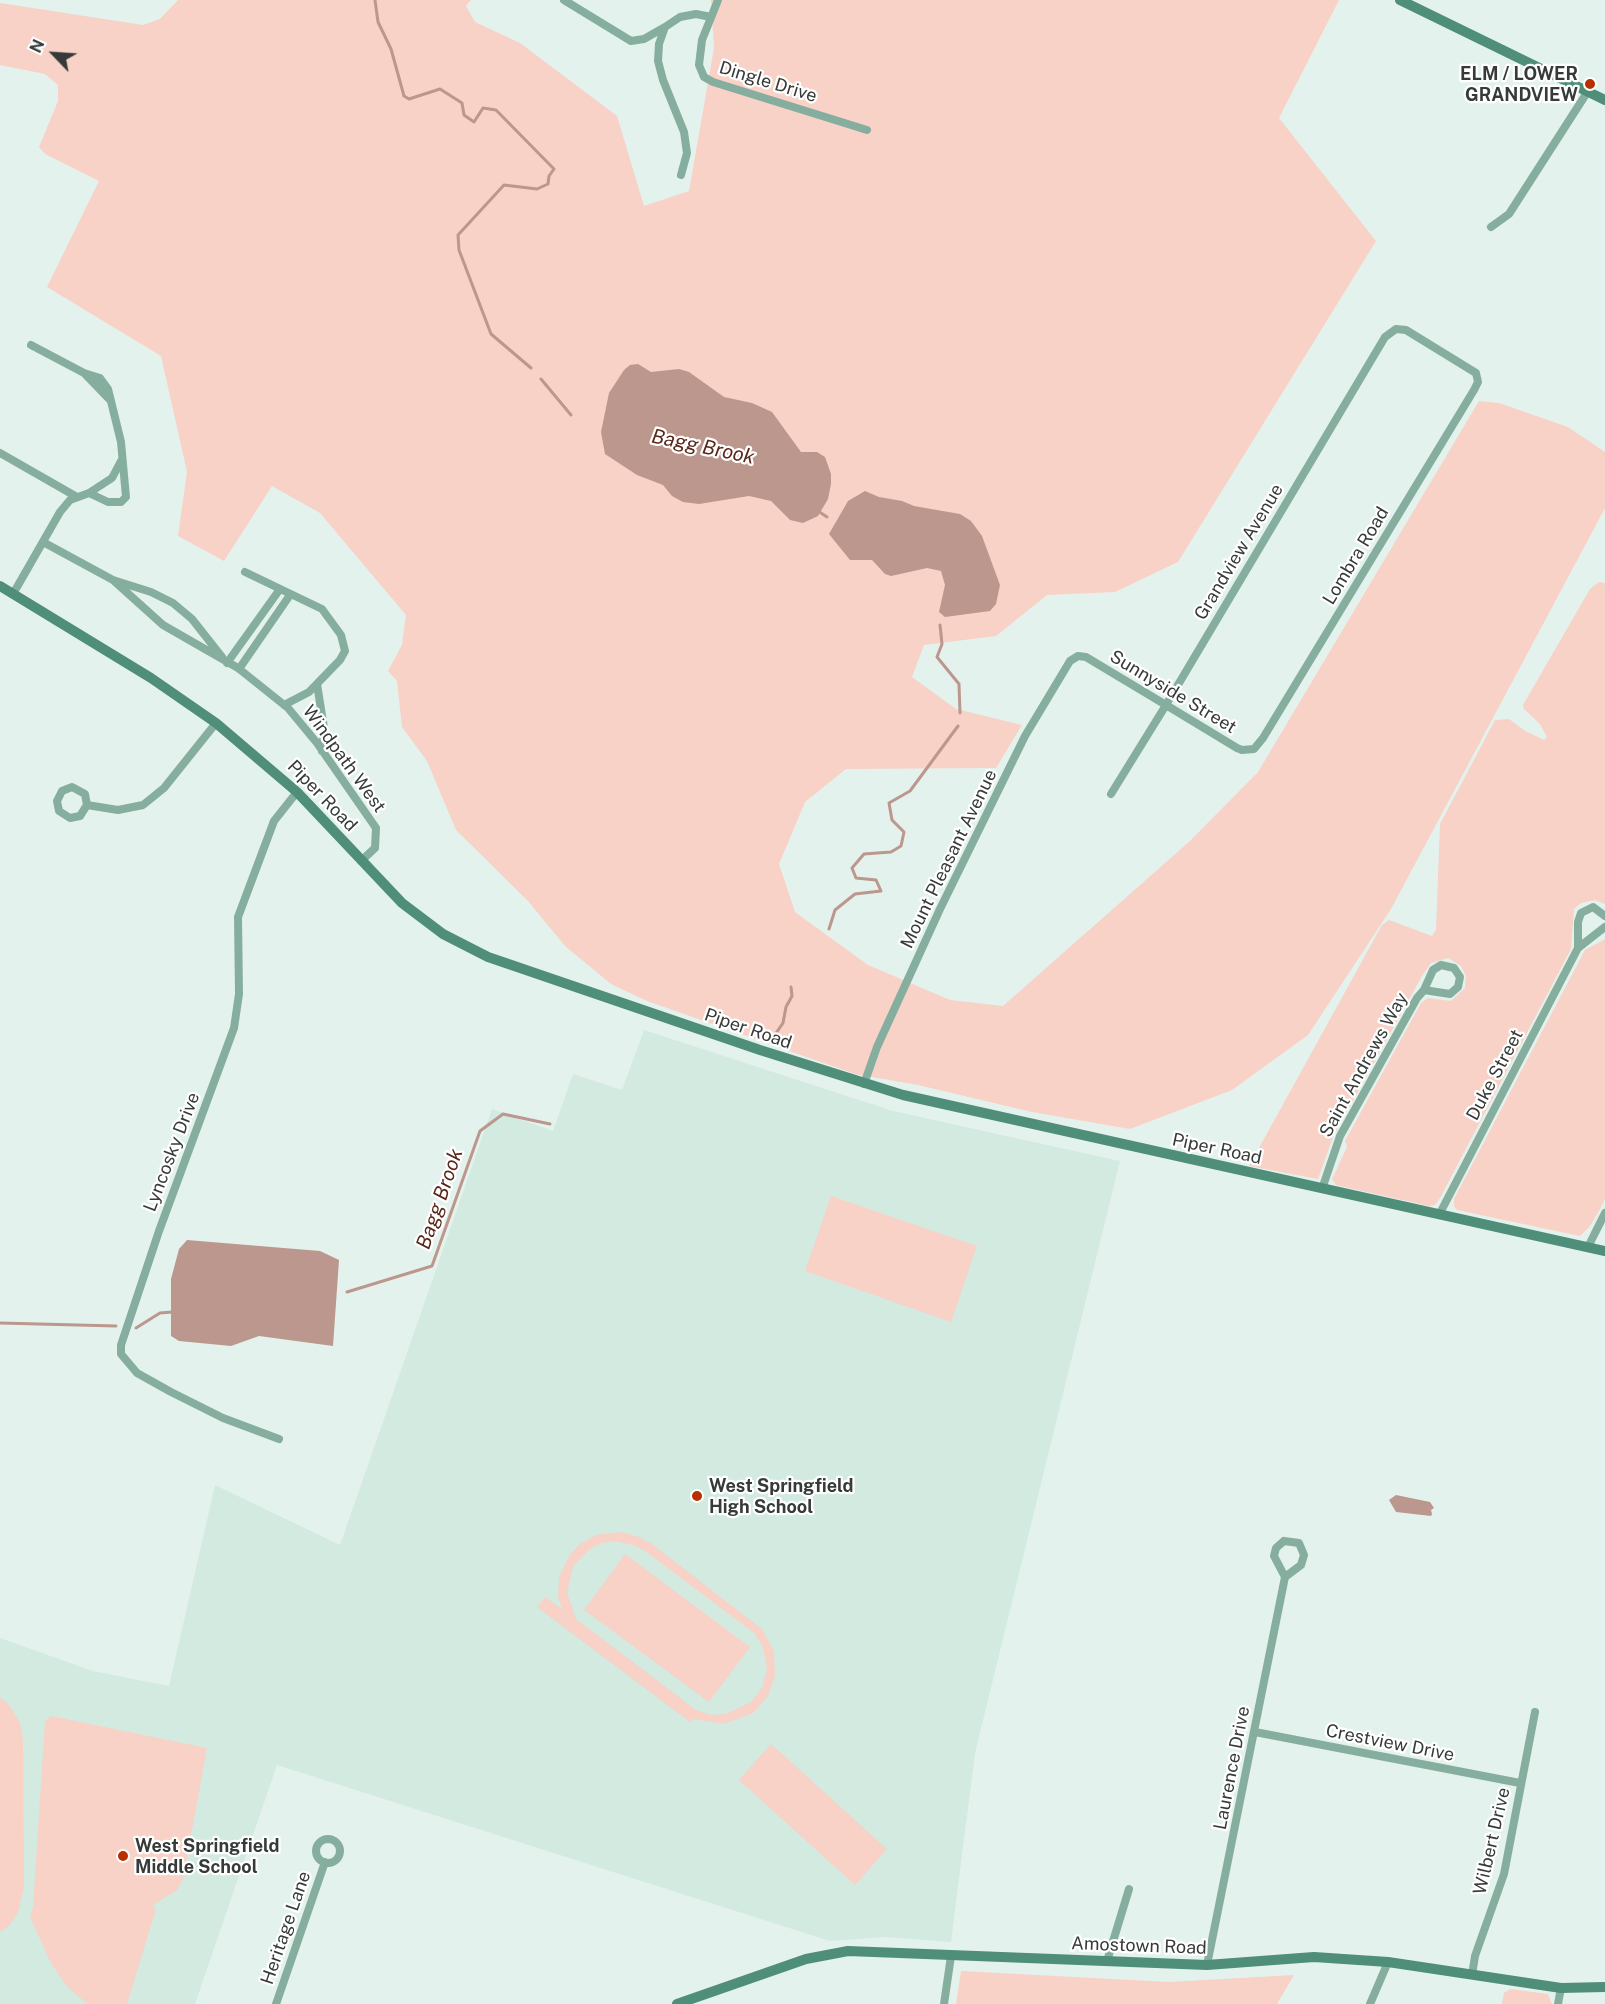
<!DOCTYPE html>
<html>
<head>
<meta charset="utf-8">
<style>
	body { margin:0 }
	#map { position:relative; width:1605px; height:2004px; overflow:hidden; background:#e4f2ed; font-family:"Public Sans",sans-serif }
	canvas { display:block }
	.north { position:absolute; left:24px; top:24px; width:60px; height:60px; -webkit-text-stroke:4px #fff; paint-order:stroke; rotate:295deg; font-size:16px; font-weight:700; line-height:24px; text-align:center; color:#363b39 }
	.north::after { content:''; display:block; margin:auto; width:21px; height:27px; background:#363b39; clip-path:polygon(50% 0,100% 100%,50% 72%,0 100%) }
</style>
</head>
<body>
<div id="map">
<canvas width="1605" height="2004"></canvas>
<div class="north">N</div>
</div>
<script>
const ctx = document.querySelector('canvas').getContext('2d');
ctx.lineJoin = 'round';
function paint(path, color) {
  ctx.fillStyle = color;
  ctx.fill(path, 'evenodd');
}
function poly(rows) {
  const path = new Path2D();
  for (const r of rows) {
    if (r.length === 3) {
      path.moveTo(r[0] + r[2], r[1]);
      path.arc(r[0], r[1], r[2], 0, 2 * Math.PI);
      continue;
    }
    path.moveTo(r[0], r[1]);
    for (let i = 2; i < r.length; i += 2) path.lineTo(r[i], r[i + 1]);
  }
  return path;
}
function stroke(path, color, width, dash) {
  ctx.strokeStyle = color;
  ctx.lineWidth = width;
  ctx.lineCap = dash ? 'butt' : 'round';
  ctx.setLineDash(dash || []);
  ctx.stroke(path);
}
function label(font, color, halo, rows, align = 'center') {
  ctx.font = font + ' "Public Sans",sans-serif';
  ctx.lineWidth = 4.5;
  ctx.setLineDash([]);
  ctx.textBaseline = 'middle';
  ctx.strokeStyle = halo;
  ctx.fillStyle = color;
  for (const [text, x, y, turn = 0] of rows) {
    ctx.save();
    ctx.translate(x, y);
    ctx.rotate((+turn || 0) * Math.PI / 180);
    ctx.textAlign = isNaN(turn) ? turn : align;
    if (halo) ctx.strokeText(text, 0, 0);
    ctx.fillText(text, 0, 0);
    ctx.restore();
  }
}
paint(poly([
	[644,1030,893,1111,1120,1161,975,1753,951,1942,886,1937,830,1941,277,1765,195,2004,0,2004,0,1638,93,1671,169,1686,215,1485,340,1545,492,1109,553,1131,573,1074,622,1090]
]), '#d3eae1');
paint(poly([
	[178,0,471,0,466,6,475,22,520,43,617,116,644,206,689,191,714,48,711,0,1339,0,1279,118,1376,241,1178,562,1115,592,1047,595,996,636,924,645,912,677,956,709,1022,725,996,768,846,769,805,802,779,864,795,912,868,965,950,1000,1003,1006,1190,841,1258,772,1479,401,1499,403,1568,427,1605,452,1605,508,1391,909,1308,1035,1232,1090,1130,1129,1032,1112,918,1085,855,1074,647,1001,611,984,565,946,528,901,456,830,427,761,402,727,397,681,388,671,402,645,406,615,320,513,272,486,224,561,178,536,187,472,161,356,47,287,99,181,45,154,39,147,58,101,58,85,45,74,0,65,0,3,143,25,160,19],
	[1599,582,1605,583,1605,904,1595,900,1581,903,1574,909,1571,949,1440,1198,1435,1205,1429,1206,1336,1185,1332,1179,1347,1147,1345,1141,1421,1003,1428,998,1451,1001,1465,988,1466,976,1461,966,1448,958,1431,963,1422,976,1333,1137,1318,1179,1249,1166,1382,925,1389,920,1432,936,1436,930,1440,824,1495,720,1509,719,1525,731,1544,740,1547,737,1540,724,1524,709,1523,705,1590,589],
	[1605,939,1605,1199,1600,1209,1590,1226,1580,1236,1457,1210,1454,1206,1454,1199,1585,950],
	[831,1196,977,1246,951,1322,805,1271],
	[621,1532,639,1537,652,1544,763,1630,774,1652,775,1676,768,1696,753,1713,724,1724,693,1719,690,1722,537,1607,545,1597,562,1609,558,1597,559,1578,569,1556,580,1544,596,1535],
	[615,1541,634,1545,645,1551,754,1633,763,1647,767,1669,762,1688,751,1702,726,1714,711,1715,696,1710,576,1619,567,1593,573,1566,590,1549,601,1543],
	[625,1554,750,1647,709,1702,584,1610],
	[0,1697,9,1705,20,1722,23,1740,24,1887,18,1912,10,1925,0,1932],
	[51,1716,207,1748,183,1879,177,1890,153,1905,156,1909,127,2004,88,2004,68,1988,51,1963,30,1917,33,1907,45,1722],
	[771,1744,887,1849,855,1885,739,1780],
	[961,1971,1169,1982,1294,1975,1277,2004,956,2004],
	[1510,1989,1548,1994,1552,2004,1502,2004,1504,1993]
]), '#f8d1c7');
paint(poly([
	[638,364,651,372,679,369,689,372,724,397,752,403,772,412,801,452,817,452,825,457,831,474,831,484,828,499,818,516,803,523,790,520,771,501,749,496,699,504,683,502,672,496,663,485,637,475,605,454,601,432,609,393,624,370,630,365],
	[865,491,879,497,902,501,914,506,960,514,971,521,982,536,1000,585,996,604,990,611,945,617,939,612,945,585,941,571,927,568,891,576,885,574,872,560,850,560,829,534,848,501],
	[187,1240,320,1251,339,1260,333,1346,259,1336,231,1346,179,1341,171,1336,171,1279,179,1249],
	[1396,1495,1430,1502,1434,1508,1431,1510,1432,1514,1431,1516,1396,1512,1389,1500]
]), '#bc978d');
stroke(poly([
	[375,0,378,22,391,49,404,96,409,99,440,89,462,103,464,115,474,122,483,108,496,110,554,169,549,176,548,184,537,189,504,185,458,235,459,250,491,334,531,368],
	[541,379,571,415],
	[818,511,827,517],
	[940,625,942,644,937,657,959,684,960,713],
	[829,929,835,910,855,894,881,891,876,880,856,878,852,868,864,854,891,852,901,846,904,832,892,820,889,803,910,791,958,726],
	[772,1039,783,1023,786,1007,792,996,791,987],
	[347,1292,432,1266,480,1131,503,1114,550,1124],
	[0,1323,116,1326],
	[136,1328,160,1313,172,1312]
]), '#bc978d', 3);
stroke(poly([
	[564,0,631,41,644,39,665,27],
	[718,0,702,40,699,65,704,77,713,82,867,130],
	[681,175,687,153,684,132,663,80,658,61,659,44,665,27,680,17,696,14,711,17],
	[1491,227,1509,214,1588,91],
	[31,345,84,373],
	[0,453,77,497],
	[89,493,112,478,121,461],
	[43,542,113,580,151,592,173,603,192,619,222,657],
	[245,572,322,609,341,635,345,651,340,660,309,692,284,705],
	[113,580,163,625,238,668,288,708,317,743,376,828,375,848,361,861],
	[13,594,60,512,70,500,89,493,108,502,121,502,126,497,121,442,108,389,100,378,84,373,111,401],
	[227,663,280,589],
	[239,669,290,595],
	[317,684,324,728,322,751],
	[87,805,80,816,70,818,59,811,57,801,62,791,72,787,85,794,87,805,118,810,143,805,164,788,216,723],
	[1605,916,1593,907,1581,913,1578,922,1578,948,1605,927],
	[1441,965,1454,968,1460,977,1458,987,1450,994,1424,990,1433,970,1441,965],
	[864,1084,877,1047,940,909,1025,736,1070,661,1078,656,1086,657,1166,705,1237,748,1242,750,1254,749,1263,738,1474,390,1478,382,1476,373,1406,330,1396,329,1385,337,1166,705,1111,794],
	[1322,1189,1340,1136,1417,998,1424,990],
	[1439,1215,1578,948],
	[1588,1247,1605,1213],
	[279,1439,223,1418,171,1392,137,1373,121,1354,121,1345,159,1231,234,1028,239,994,238,917,274,821,297,792],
	[1284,1541,1299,1543,1304,1555,1301,1565,1285,1577,1274,1556,1276,1548,1284,1541],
	[1255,1732,1520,1783],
	[328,1851,12],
	[1107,1961,1129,1889],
	[1207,1965,1285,1577],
	[1472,1975,1475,1956,1504,1874,1535,1712],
	[276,2004,325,1862],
	[944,2004,951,1956],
	[1370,2004,1388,1962],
	[1558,2004,1561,1988]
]), '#86ae9f', 8);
stroke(poly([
	[1400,0,1605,100],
	[0,586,151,678,216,723,297,792,402,903,443,934,488,957,760,1050,903,1095,1605,1251],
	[677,2004,806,1959,848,1951,1207,1965,1314,1957,1388,1962,1561,1988,1605,1987]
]), '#4f8e78', 10);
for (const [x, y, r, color] of [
	[1590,84,6,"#b82f00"],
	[697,1496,6,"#b82f00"],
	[123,1856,6,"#b82f00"]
]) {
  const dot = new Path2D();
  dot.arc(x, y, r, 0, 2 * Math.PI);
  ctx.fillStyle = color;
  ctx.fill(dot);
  stroke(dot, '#fff', 2);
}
label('bold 18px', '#363b39', '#fff', [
	["ELM / LOWER",1578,74,"right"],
	["GRANDVIEW",1578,95,"right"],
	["West Springfield",709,1486],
	["High School",709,1507],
	["West Springfield",135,1846],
	["Middle School",135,1867]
], 'left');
label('18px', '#363b39', '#fff', [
	["Dingle Drive",768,82,17],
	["Grandview Avenue",1239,552,-59],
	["Lombra Road",1356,556,-59],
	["Sunnyside Street",1173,692,31],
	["Windpath West",344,759,54],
	["Piper Road",322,796,46],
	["Mount Pleasant Avenue",949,859,-64],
	["Piper Road",748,1029,19],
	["Saint Andrews Way",1364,1065,-61],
	["Duke Street",1495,1075,-62],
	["Piper Road",1217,1149,12],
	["Lyncosky Drive",172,1152,-69],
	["Crestview Drive",1390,1743,11],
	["Laurence Drive",1232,1768,-79],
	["Wilbert Drive",1492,1841,-77],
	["Heritage Lane",286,1928,-71],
	["Amostown Road",1139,1946,2]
]);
label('italic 20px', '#592719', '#fff', [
	["Bagg Brook",703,447,12],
	["Bagg Brook",440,1199,-71]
]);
</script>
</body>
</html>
